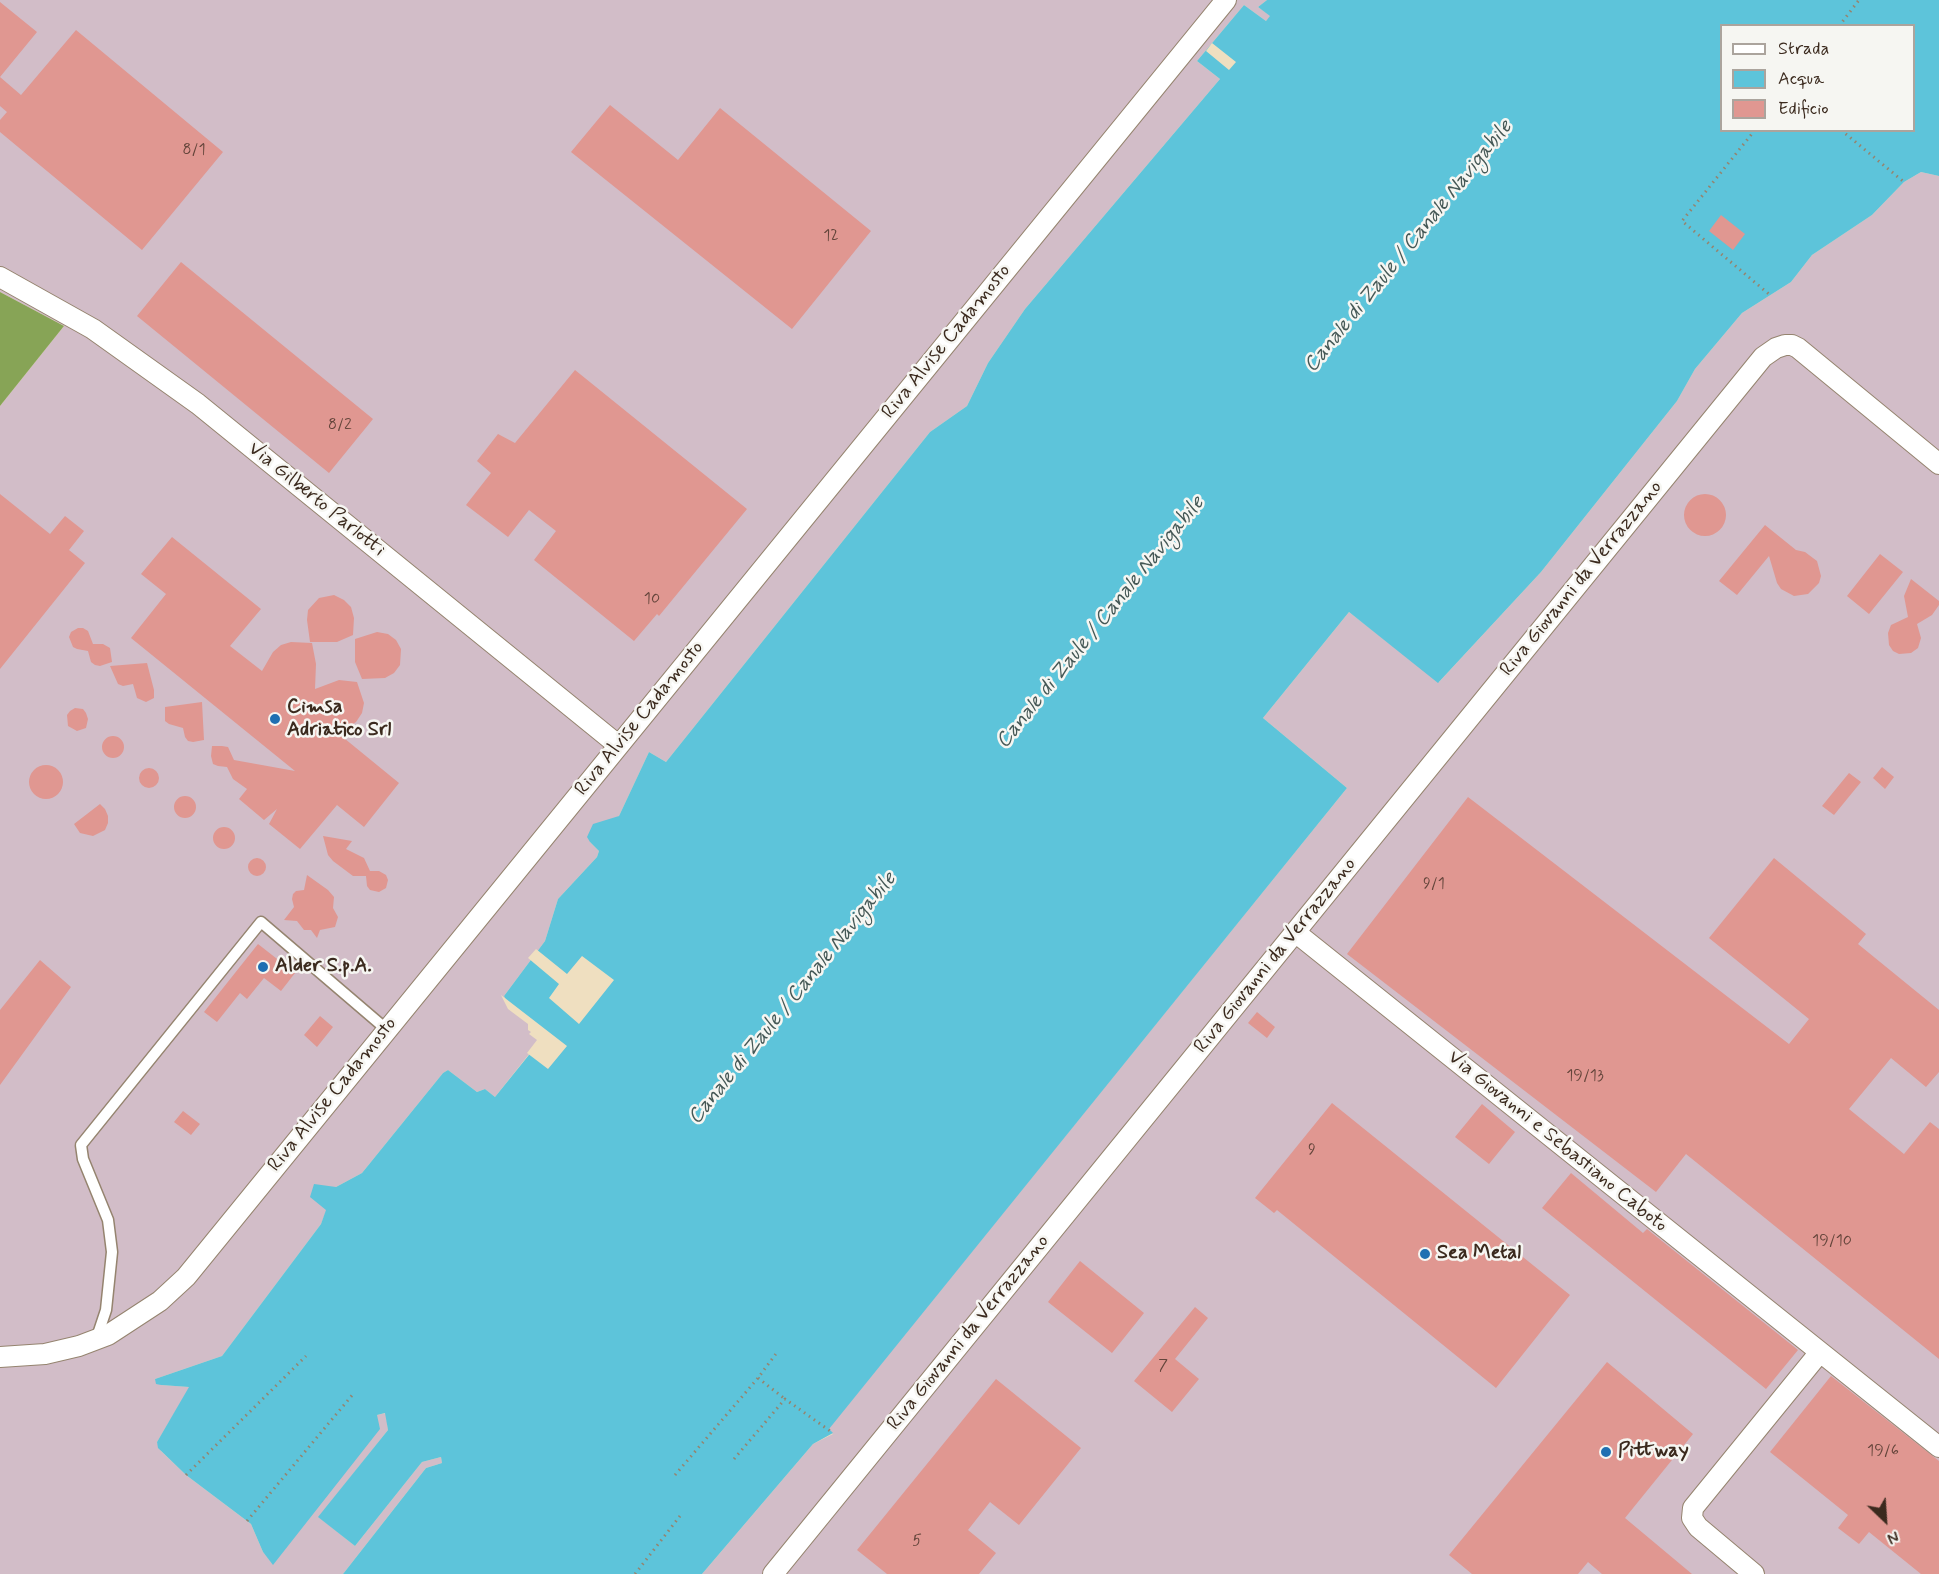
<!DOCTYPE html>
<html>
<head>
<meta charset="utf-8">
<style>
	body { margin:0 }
	#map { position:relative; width:1939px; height:1574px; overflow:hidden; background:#efdfc0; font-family:Mynerve,sans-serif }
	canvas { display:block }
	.legend { position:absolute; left:1720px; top:24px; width:195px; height:108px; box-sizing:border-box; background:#f6f6f2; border:2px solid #aba49d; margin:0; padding:8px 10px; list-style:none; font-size:18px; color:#3b2a1e }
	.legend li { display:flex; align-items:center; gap:12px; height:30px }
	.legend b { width:30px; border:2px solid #aba49d }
	.north { position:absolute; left:1855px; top:1490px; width:60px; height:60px; -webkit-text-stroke:4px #f6f6f2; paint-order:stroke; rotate:155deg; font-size:16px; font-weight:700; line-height:24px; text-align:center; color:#3b2a1e }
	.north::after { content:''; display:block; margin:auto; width:21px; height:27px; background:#3b2a1e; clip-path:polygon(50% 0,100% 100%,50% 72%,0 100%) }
</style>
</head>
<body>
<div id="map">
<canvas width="1939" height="1574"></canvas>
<ul class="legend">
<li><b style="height:8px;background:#fff"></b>Strada</li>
<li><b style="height:16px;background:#5dc4da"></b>Acqua</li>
<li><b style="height:16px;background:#e09791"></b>Edificio</li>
</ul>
<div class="north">N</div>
</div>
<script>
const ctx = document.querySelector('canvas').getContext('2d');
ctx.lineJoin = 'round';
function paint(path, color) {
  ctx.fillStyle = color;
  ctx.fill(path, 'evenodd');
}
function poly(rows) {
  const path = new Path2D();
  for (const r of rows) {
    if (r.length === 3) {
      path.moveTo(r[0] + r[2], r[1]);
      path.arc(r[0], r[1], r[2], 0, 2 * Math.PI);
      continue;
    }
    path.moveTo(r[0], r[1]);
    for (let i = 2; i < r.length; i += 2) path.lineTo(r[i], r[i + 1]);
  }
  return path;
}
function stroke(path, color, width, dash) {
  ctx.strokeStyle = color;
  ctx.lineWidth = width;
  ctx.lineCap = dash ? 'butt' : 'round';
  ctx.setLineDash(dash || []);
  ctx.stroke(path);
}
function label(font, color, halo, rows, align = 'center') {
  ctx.font = font + ' Mynerve,sans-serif';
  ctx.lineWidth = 5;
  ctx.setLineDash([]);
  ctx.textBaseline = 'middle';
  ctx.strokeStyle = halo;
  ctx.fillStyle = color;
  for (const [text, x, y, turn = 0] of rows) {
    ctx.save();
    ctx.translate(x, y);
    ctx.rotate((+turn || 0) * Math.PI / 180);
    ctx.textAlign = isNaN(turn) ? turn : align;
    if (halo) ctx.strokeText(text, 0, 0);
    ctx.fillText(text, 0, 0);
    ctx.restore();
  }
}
paint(poly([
	[0,0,1267,0,1258,7,1271,16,1266,21,1244,5,1197,61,1220,79,1025,309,988,363,967,406,930,432,666,762,649,752,619,816,590,842,599,851,597,857,558,899,545,941,504,996,531,1022,541,1039,495,1097,485,1089,477,1092,448,1070,443,1073,362,1173,336,1187,321,1224,222,1356,155,1379,161,1385,190,1387,157,1442,161,1451,186,1475,251,1524,263,1552,273,1564,311,1515,377,1415,386,1413,388,1430,319,1517,355,1546,422,1462,441,1457,442,1463,426,1468,343,1574,0,1574,0,406,64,326,0,292],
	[1921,172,1939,176,1939,1574,702,1574,813,1444,833,1434,828,1429,1347,788,1263,718,1349,612,1439,682,1541,572,1677,401,1695,369,1742,313,1791,282,1812,255,1872,215,1904,182]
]), '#d2bdc8');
paint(poly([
	[0,292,64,326,0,406]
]), '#87a456');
paint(poly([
	[1267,0,1939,0,1939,176,1921,172,1904,182,1872,215,1812,255,1791,282,1742,313,1695,369,1677,401,1541,572,1438,683,1349,612,1263,718,1347,788,829,1429,833,1433,813,1444,702,1574,343,1574,426,1468,442,1463,441,1457,422,1462,355,1546,318,1517,388,1430,385,1413,377,1415,380,1429,273,1565,263,1552,251,1524,186,1475,158,1448,157,1442,189,1387,161,1385,156,1384,155,1379,222,1356,321,1224,326,1210,310,1197,314,1184,336,1187,362,1173,443,1073,448,1070,477,1092,485,1089,495,1097,541,1040,531,1022,510,1007,504,996,545,941,558,899,597,857,599,851,590,842,587,837,593,824,619,816,649,752,666,762,930,432,967,406,988,363,1025,309,1220,79,1197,61,1244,5,1266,21,1270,16,1258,7],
	[1722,26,1914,26,1914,130,1722,130]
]), '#5dc4da');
paint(poly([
	[1212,43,1236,62,1229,70,1206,51],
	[536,949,567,974,582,956,614,980,579,1024,549,998,559,984,528,958],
	[501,995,567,1046,548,1069,527,1053,537,1040,529,1034,531,1032,528,1030,528,1024,508,1009]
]), '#efdfc0');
paint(poly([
	[0,2,37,32,0,77],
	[76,30,223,152,142,250,0,132,0,120,7,112,0,106,0,77,21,95],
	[610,105,678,160,720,108,871,231,792,329,571,152],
	[1721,215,1745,234,1733,250,1709,231],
	[181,262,373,419,329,473,137,316],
	[575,370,747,509,659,616,657,614,634,641,534,560,556,531,529,510,508,537,466,505,491,473,477,461,498,434,515,443],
	[0,494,50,534,65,516,84,531,69,550,85,563,0,669],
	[1705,515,21],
	[1765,525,1796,550,1805,552,1817,561,1821,576,1819,583,1808,594,1794,596,1781,589,1777,583,1769,556,1737,595,1719,581],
	[172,537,261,609,230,646,262,671,273,652,281,645,291,642,312,643,316,664,315,689,339,680,357,682,364,703,362,713,356,722,339,734,399,783,364,827,337,805,300,849,269,824,277,809,264,820,239,799,247,789,233,779,227,767,218,766,213,764,211,756,212,746,222,746,228,747,234,760,295,771,131,638,166,594,141,574],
	[1880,554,1903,572,1869,614,1847,596],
	[1911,579,1939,601,1939,605,1932,615,1917,624,1921,638,1918,648,1911,653,1899,654,1893,651,1889,645,1888,633,1891,625,1908,617,1904,596],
	[334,595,344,600,351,607,354,618,353,635,337,642,310,642,307,620,308,610,319,598],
	[78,628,83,628,88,631,93,644,103,644,110,648,112,662,100,666,95,665,91,662,88,651,77,649,73,647,69,637,71,632],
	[377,632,388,634,396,640,401,649,400,665,394,673,385,678,362,679,355,662,355,639],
	[147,663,154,690,154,698,146,702,137,698,133,684,123,686,118,684,110,666],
	[202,702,204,740,193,742,188,741,185,737,183,728,169,724,165,721,165,707],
	[75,708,83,709,86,713,88,719,86,728,77,731,68,726,67,715,70,711],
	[113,747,11],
	[46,782,17],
	[1882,767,1894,777,1885,789,1873,778],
	[149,778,10],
	[1849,773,1861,782,1834,815,1822,806],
	[185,807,11],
	[1468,797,1789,1044,1809,1019,1709,938,1774,858,1866,934,1858,944,1939,1010,1939,1072,1926,1087,1891,1058,1849,1109,1904,1154,1930,1122,1939,1129,1939,1359,1686,1154,1656,1192,1347,954],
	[100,804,105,809,108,816,108,823,105,830,93,836,80,833,74,824],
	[224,838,11],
	[323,836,352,841,346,849,364,858,370,871,379,871,386,875,388,880,386,888,379,892,370,890,367,886,366,876,353,876,333,861,328,855],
	[257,867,9],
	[307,875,328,890,334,897,333,908,338,917,335,927,320,930,317,938,311,930,304,930,297,921,284,920,294,907,292,899,293,894,296,891,304,890],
	[258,944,295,973,281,991,264,978,247,999,240,993,217,1022,204,1012],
	[40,960,71,987,0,1085,0,1010],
	[1257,1012,1275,1027,1267,1038,1248,1023],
	[320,1016,333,1027,317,1047,304,1035],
	[1332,1103,1570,1295,1496,1388,1277,1210,1274,1213,1255,1198],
	[1482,1104,1515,1132,1489,1164,1455,1137],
	[183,1111,200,1124,191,1135,174,1122],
	[1571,1173,1643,1233,1647,1229,1798,1350,1766,1389,1542,1208],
	[1080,1261,1144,1313,1112,1353,1048,1302],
	[1195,1307,1208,1318,1175,1359,1199,1379,1172,1412,1134,1381],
	[1607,1362,1693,1434,1625,1518,1692,1574,1602,1574,1588,1562,1578,1574,1472,1574,1449,1555],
	[1831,1376,1939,1461,1939,1574,1921,1574,1869,1532,1859,1544,1838,1528,1848,1515,1770,1452],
	[996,1379,1081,1448,1019,1525,990,1502,968,1530,996,1553,979,1574,887,1574,857,1550]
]), '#e09791');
const service = poly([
	[96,1340,106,1310,112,1252,108,1220,83,1159,81,1145,261,922,386,1029]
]);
const minor = poly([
	[0,277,93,329,198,404,618,745],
	[1295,932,1939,1447],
	[0,1357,45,1354,79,1346,108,1335,160,1301,186,1277,1226,0],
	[773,1574,1763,357,1776,348,1785,345,1792,345,1798,348,1939,464],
	[1754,1574,1698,1527,1692,1518,1693,1508,1820,1352]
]);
stroke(service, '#95846f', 13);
stroke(minor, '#95846f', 22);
stroke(poly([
	[1839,26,1859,0],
	[1755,130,1682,221,1770,295],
	[1841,130,1904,182],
	[758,1378,785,1399],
	[734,1459,785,1399,833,1433],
	[186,1475,306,1356],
	[675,1475,758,1378,778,1351],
	[247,1521,354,1393],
	[635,1574,680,1516]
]), '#95846f', 3, [1.5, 4.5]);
stroke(service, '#fff', 10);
stroke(minor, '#fff', 20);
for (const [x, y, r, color] of [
	[275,719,6,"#1f6fb2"],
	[263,967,6,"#1f6fb2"],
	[1425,1254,6,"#1f6fb2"],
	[1606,1452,6,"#1f6fb2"]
]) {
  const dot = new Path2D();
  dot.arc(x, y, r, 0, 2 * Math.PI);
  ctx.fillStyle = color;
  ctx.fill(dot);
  stroke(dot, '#f6f6f2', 2);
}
label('16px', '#64453b', null, [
	["8/1",194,151],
	["12",831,237],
	["8/2",340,426],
	["10",652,600],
	["9/1",1434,885],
	["19/13",1585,1077],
	["9",1312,1151],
	["19/10",1832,1242],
	["7",1163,1367],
	["19/6",1883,1452],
	["5",917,1542]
]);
label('20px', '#3b2a1e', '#f6f6f2', [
	["Riva Alvise Cadamosto",947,342,-51],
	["Via Gilberto Parlotti",316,500,39],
	["Riva Giovanni da Verrazzano",1582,579,-51],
	["Riva Alvise Cadamosto",640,719,-51],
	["Riva Giovanni da Verrazzano",1276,956,-51],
	["Riva Alvise Cadamosto",333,1095,-51],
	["Via Giovanni e Sebastiano Caboto",1557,1142,39],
	["Riva Giovanni da Verrazzano",969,1333,-51]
]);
label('bold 20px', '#3b2a1e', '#f6f6f2', [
	["Cimsa",287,708],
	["Adriatico Srl",287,731],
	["Alder S.p.A.",275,967],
	["Sea Metal",1437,1254],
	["Pittway",1618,1452]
], 'left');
label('italic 21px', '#455856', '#f6f6f2', [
	["Canale di Zaule / Canale Navigabile",1409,247,-51],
	["Canale di Zaule / Canale Navigabile",1101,623,-51],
	["Canale di Zaule / Canale Navigabile",793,999,-51]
]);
</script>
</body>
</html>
